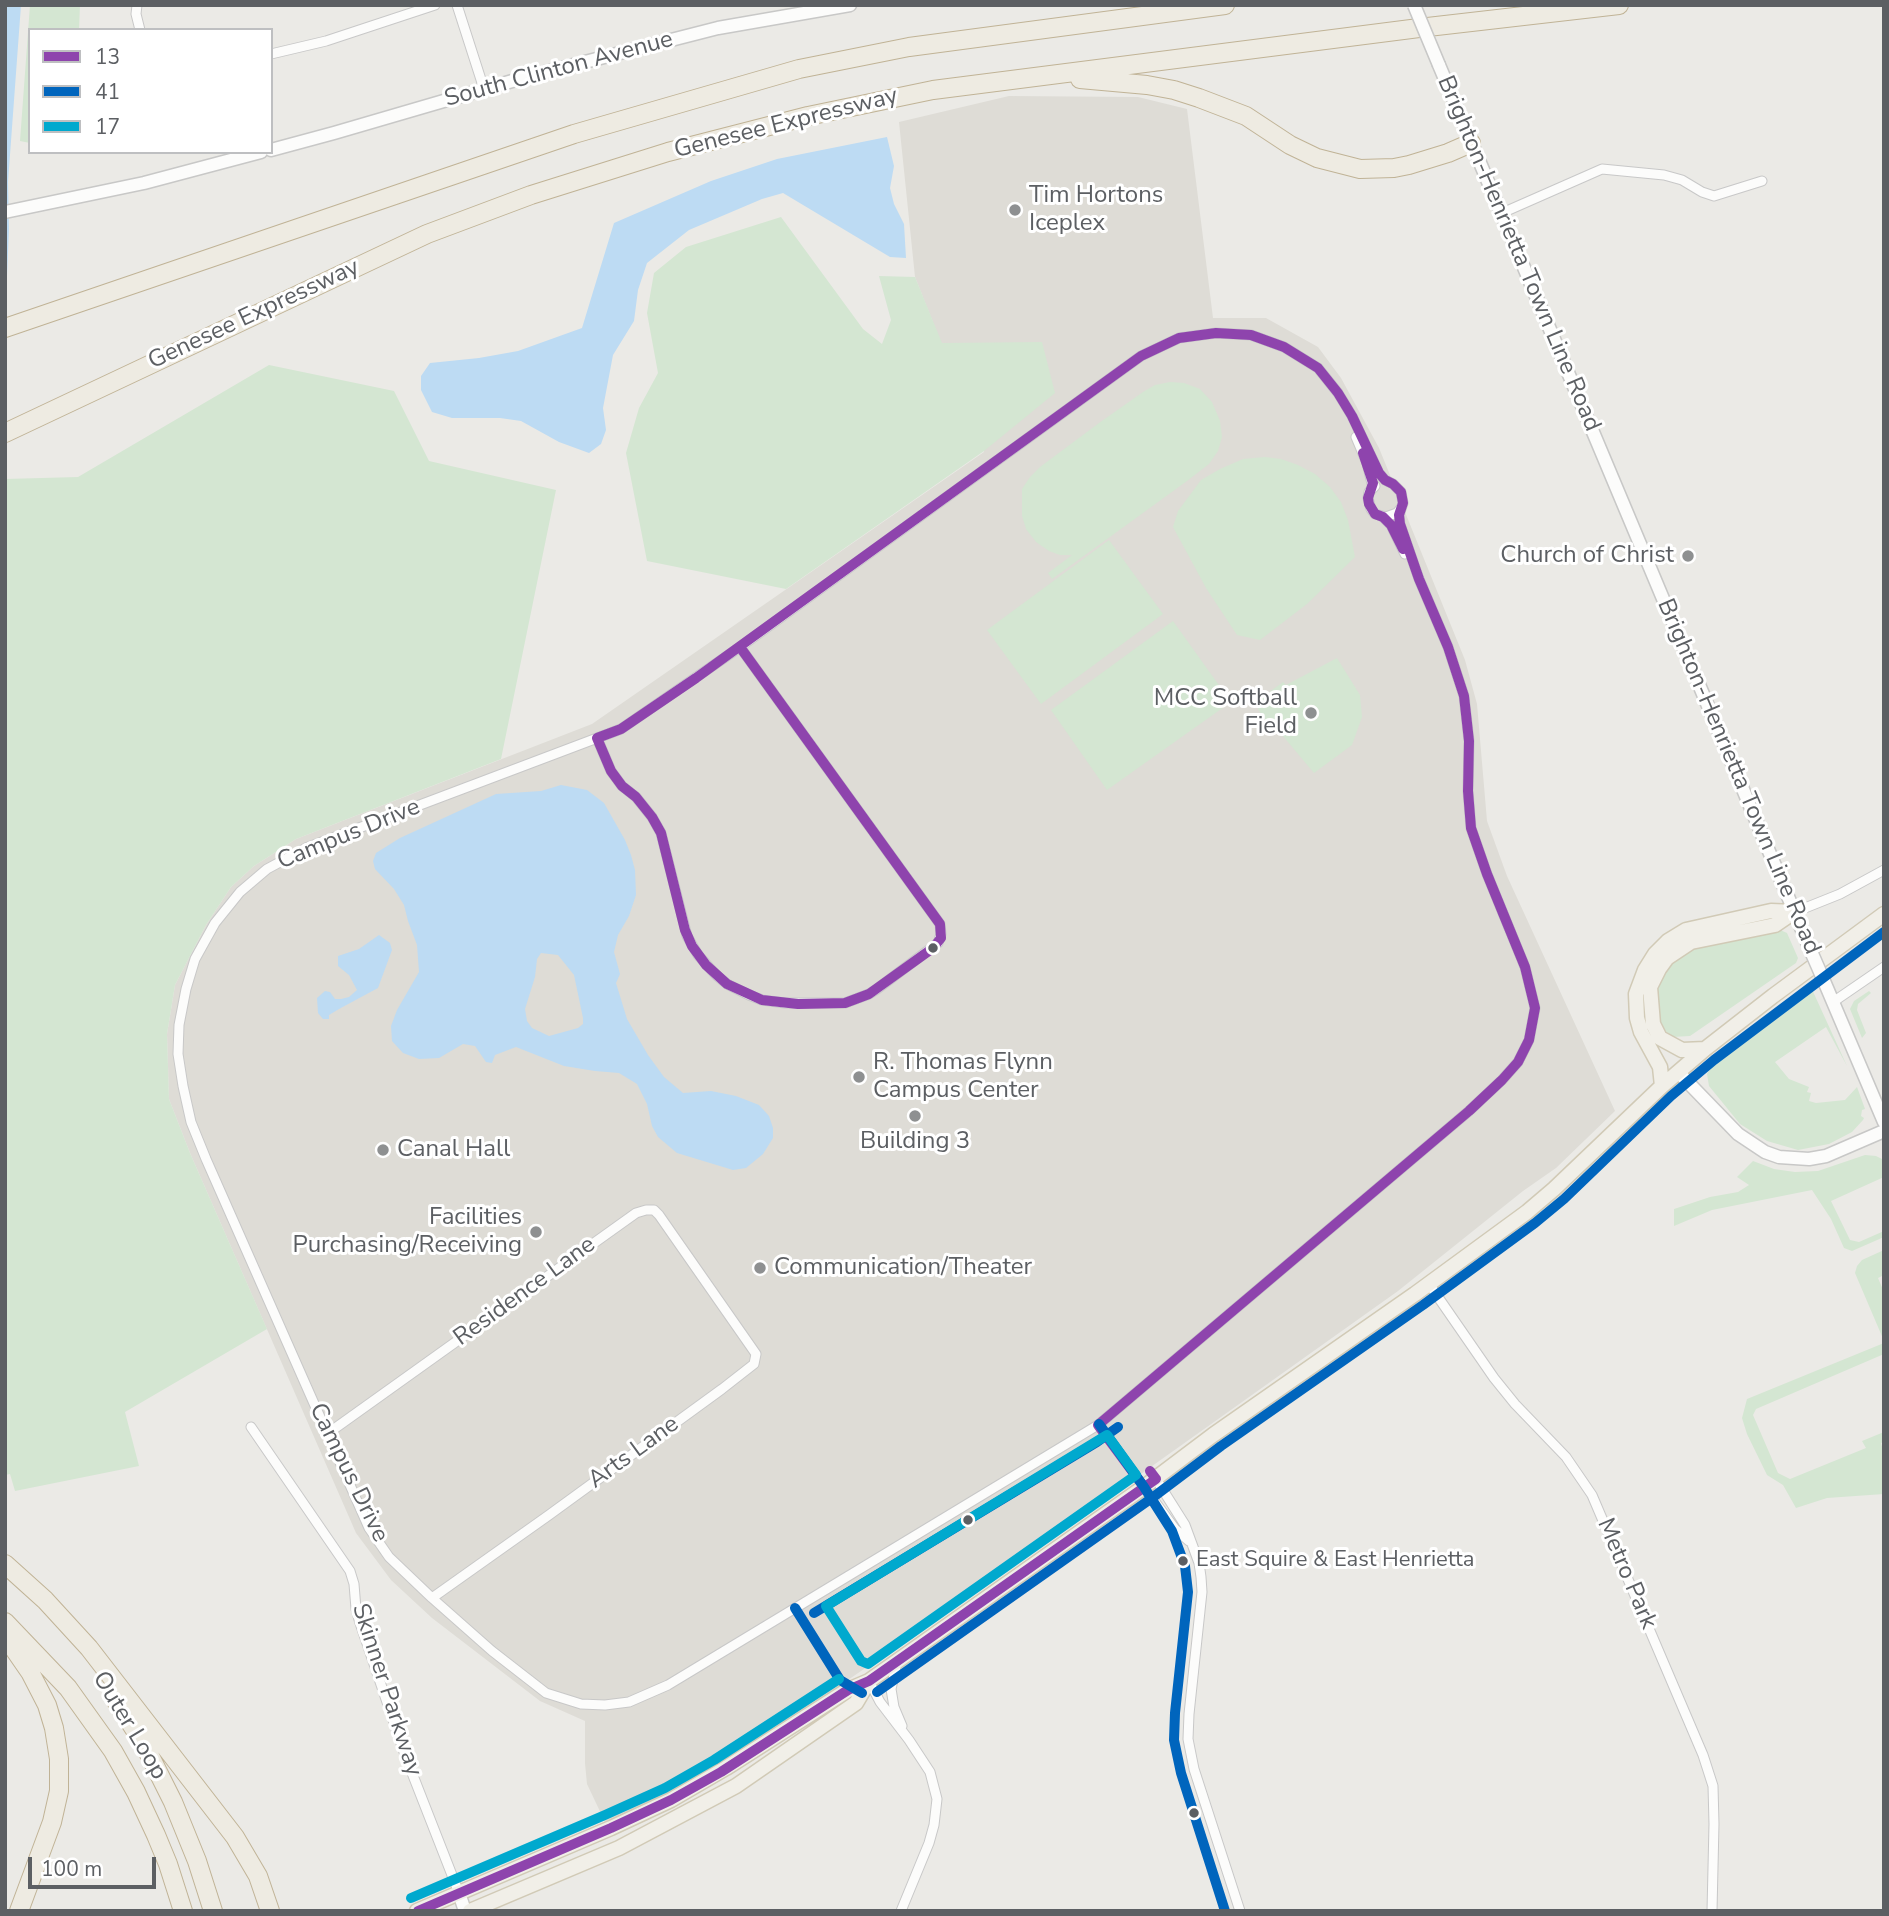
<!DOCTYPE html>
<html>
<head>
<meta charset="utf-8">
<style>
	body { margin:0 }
	#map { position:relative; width:1889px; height:1916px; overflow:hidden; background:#ebeae6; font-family:"Nunito Sans",sans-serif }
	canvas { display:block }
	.frame { position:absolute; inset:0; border:7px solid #5c5f63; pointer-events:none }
	.legend { position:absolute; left:28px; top:28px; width:245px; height:126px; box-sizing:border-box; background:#fff; border:2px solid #bebfc1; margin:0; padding:9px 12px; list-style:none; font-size:21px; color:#5c5f63 }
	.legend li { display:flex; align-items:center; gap:14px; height:35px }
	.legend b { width:35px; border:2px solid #bebfc1 }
	.scale { position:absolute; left:28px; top:1857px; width:128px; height:32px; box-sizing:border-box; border:4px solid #5c5f63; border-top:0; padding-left:9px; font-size:21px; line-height:24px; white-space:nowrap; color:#5c5f63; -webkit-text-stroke:5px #fff; paint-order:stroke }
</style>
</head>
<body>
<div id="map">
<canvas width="1889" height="1916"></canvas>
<div class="frame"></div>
<ul class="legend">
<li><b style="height:9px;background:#8e44ad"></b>13</li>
<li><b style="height:9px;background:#0065bd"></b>41</li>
<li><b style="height:9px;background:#00a9ce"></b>17</li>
</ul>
<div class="scale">100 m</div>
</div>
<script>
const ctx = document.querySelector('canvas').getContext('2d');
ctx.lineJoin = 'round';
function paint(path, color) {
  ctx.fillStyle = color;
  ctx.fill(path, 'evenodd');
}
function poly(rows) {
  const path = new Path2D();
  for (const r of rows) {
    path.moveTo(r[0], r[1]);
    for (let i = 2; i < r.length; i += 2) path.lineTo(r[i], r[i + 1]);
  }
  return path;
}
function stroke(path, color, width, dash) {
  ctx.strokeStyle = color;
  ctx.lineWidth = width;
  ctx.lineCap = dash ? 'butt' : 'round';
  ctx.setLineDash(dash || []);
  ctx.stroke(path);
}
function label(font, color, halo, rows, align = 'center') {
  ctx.font = font + ' "Nunito Sans",sans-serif';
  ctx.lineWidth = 6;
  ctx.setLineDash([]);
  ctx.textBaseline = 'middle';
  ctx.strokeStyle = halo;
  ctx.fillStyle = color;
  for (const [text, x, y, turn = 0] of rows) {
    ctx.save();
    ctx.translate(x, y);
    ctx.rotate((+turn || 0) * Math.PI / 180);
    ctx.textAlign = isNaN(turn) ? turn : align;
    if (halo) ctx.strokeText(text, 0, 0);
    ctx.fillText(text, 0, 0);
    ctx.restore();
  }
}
paint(poly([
	[1009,96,1138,97,1187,109,1213,318,1266,318,1318,347,1341,378,1379,448,1465,660,1477,704,1487,821,1507,876,1615,1111,1556,1168,1523,1191,1398,1291,947,1612,778,1728,709,1770,634,1810,605,1822,587,1784,585,1763,585,1721,540,1701,432,1618,391,1580,356,1533,190,1153,169,1099,167,1034,175,985,206,925,231,887,254,866,296,839,592,724,984,452,915,277,899,122]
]), '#dedcd6');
paint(poly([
	[30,5,80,5,79,30,30,30,30,143,20,141],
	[781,217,863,329,882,344,891,320,879,276,915,277,942,343,1042,342,1055,393,984,451,786,589,647,561,626,453,639,408,658,373,647,313,654,273,686,247],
	[269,365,394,391,429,461,556,490,501,759,296,839,254,866,231,887,206,925,175,985,167,1034,169,1099,190,1153,267,1329,125,1412,139,1466,15,1491,10,1474,5,1475,5,479,78,477],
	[1170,382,1184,383,1200,389,1212,402,1220,421,1222,437,1218,451,1209,464,1187,481,1052,579,1048,573,1072,555,1060,555,1049,551,1036,542,1026,529,1022,516,1022,489,1030,477,1040,467,1099,423,1143,392,1155,385],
	[1265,457,1281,459,1298,465,1315,474,1330,487,1341,502,1348,520,1355,557,1307,604,1260,640,1237,635,1206,588,1173,527,1178,511,1201,480,1220,469,1243,459],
	[1109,540,1163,614,1041,704,987,630],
	[1173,621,1231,702,1107,790,1051,710],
	[1337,658,1360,695,1362,717,1352,745,1314,773,1277,729,1273,732,1258,709,1261,698,1283,682,1286,685],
	[1778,929,1787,933,1798,958,1796,963,1690,1036,1672,1037,1660,1026,1655,994,1665,969,1685,949],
	[1810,985,1847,1066,1826,1027,1775,1062,1789,1079,1809,1087,1807,1092,1811,1093,1809,1101,1816,1103,1845,1100,1857,1087,1865,1109,1862,1110,1861,1116,1864,1118,1863,1120,1852,1132,1829,1144,1798,1150,1767,1141,1740,1124,1709,1086,1707,1074,1715,1060],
	[1869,991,1871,993,1858,1004,1857,1010,1866,1033,1862,1038,1850,1009,1854,1001],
	[1865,1155,1876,1156,1884,1160,1884,1177,1831,1201,1850,1240,1859,1242,1884,1231,1884,1237,1852,1251,1844,1248,1831,1219,1812,1190,1712,1210,1674,1226,1674,1209,1710,1197,1738,1192,1749,1185,1737,1177,1753,1161,1774,1169,1795,1172,1818,1171],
	[1884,1250,1884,1275,1878,1278,1884,1292,1884,1341,1855,1273,1857,1266,1862,1260],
	[1884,1343,1884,1354,1756,1409,1753,1415,1778,1473,1790,1479,1866,1448,1862,1441,1884,1432,1884,1442,1881,1443,1884,1454,1884,1494,1827,1498,1796,1508,1783,1485,1767,1475,1747,1434,1742,1418,1747,1399]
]), '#d4e6d2');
paint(poly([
	[5,5,21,5,8,182,9,229,5,323],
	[887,137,894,166,890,188,894,204,904,224,906,258,890,257,783,193,762,199,689,230,647,263,638,290,634,321,613,355,603,408,606,430,601,444,589,453,559,442,521,421,500,418,452,418,432,412,421,390,421,376,430,363,479,358,518,351,582,328,614,223,711,181,777,159],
	[561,785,587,790,604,803,625,840,631,855,635,870,636,895,629,916,618,935,614,952,620,974,616,983,627,1019,648,1055,664,1077,683,1093,711,1091,736,1096,759,1105,769,1116,773,1128,773,1138,763,1154,746,1168,733,1170,677,1153,658,1137,652,1126,647,1104,637,1084,619,1073,595,1071,564,1066,516,1047,495,1055,492,1063,486,1062,475,1046,463,1044,439,1058,419,1059,403,1053,392,1041,391,1026,397,1010,419,972,417,945,408,921,404,905,394,889,375,869,373,861,376,853,400,838,496,794,541,791],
	[541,953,558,955,574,975,583,1018,583,1024,578,1028,549,1036,532,1028,527,1021,525,1009,535,977,537,959],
	[379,935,390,943,392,950,378,988,339,1009,329,1015,329,1019,323,1019,318,1013,317,998,325,991,330,992,335,999,341,999,349,997,357,990,349,975,338,966,338,956,359,949]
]), '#bddbf3');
const street = poly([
	[137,5,136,14,140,30],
	[457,5,484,89],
	[271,54,326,41,435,5],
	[1502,213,1602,169,1664,175,1682,180,1702,192,1714,196,1762,181],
	[1216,333,1251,335,1284,347,1318,368,1338,393,1352,416,1379,473,1385,480,1393,484,1401,492,1403,503,1399,515,1400,524,1419,579,1448,647,1464,696,1469,741,1468,791,1471,828,1487,874,1525,967,1535,1008,1529,1040,1518,1062,1502,1080,1469,1111,1098,1425,668,1685,629,1702,605,1705,581,1704,546,1693,492,1651,432,1598,389,1557,369,1528,206,1159,191,1122,183,1086,178,1054,179,1025,186,989,195,959,215,923,240,892,267,869,306,848,621,729,740,647,1141,356,1179,338,1216,333],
	[1356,437,1367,463,1373,488],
	[1375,486,1369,492,1368,498,1371,509,1375,514,1386,517,1397,513,1401,508],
	[1383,517,1391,525,1405,554],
	[597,738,611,771,622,786,636,797,652,817,661,833,687,936,698,955,716,975,727,984,749,995,762,1000,785,1003,845,1003,869,994,877,989,938,943,941,934,940,924,740,647],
	[1795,912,1840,894,1884,870],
	[1833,1002,1884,967],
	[1429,1284,1494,1378,1515,1404,1566,1457,1592,1495,1703,1755,1713,1786,1714,1824,1712,1911],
	[251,1427,350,1571,354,1584,356,1609,360,1623,405,1755,459,1893],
	[327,1434,636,1213,646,1210,654,1210,659,1215,756,1354,754,1364,722,1389,549,1515,432,1598],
	[1156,1479,1185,1525,1199,1563,1201,1577,1202,1592,1189,1714,1188,1739,1194,1769,1240,1911],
	[1144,1487,1175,1529,1189,1541],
	[897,1662,891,1689,894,1707,902,1726],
	[869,1681,880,1702,909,1740,930,1772,937,1799,934,1825,929,1843,901,1911]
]);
const secondary = poly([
	[1439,65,1810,949],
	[271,150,334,133,526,77,718,28,850,5],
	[5,212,144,183,261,152],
	[1824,981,1884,1122],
	[1678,1072,1738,1134,1765,1152,1779,1157,1809,1159,1826,1156,1884,1131],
	[459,1893,465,1911]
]);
const primary = poly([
	[1705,1049,1682,1050,1660,1038,1653,1024,1650,987,1659,969,1667,958,1691,942,1775,925,1794,912],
	[1662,1086,1660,1067,1641,1032,1637,1018,1636,994,1645,970,1655,954,1668,941,1686,930,1771,911,1795,912],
	[417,1911,611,1828,671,1800,726,1768,848,1690,869,1681,1144,1487,1213,1435,1415,1294,1527,1212,1554,1189,1662,1086,1705,1049,1773,996,1884,914],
	[470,1911,619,1848,736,1786,856,1703,869,1681]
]);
const highway = poly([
	[1080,79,1147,85,1174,90,1199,98,1246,116,1290,145,1317,158,1360,169,1394,168,1409,165,1448,153,1471,143],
	[5,328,574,134,799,69,909,47,1225,5],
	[5,433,427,234,531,195,668,152,808,116,933,90,1419,28,1619,5],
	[5,1564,45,1600,89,1648,235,1837,258,1876,270,1911],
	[5,1622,68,1688,113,1751,136,1792,156,1835,168,1864,183,1911],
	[5,1636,30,1672,47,1705,54,1728,59,1759,59,1791,52,1822,19,1911],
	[115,1699,144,1744,173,1802,197,1861,213,1911]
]);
stroke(street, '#c8c8c8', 11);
stroke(secondary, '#c8c8c7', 15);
stroke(primary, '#d1cab6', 17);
stroke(highway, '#c0b396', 20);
stroke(street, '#fcfcfb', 9);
stroke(secondary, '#fcfcfb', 12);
stroke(primary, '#f1efe8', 14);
stroke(highway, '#eeebe2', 18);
const secondaryBridge = poly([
	[1414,5,1439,65],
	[1810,949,1824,981]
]);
stroke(secondaryBridge, '#c8c8c7', 15, []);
stroke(secondaryBridge, '#fcfcfb', 12);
stroke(poly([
	[1363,453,1373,483,1368,498,1369,504,1375,514,1383,517,1391,525,1403,549],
	[740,647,940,924,941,938,933,948,869,994,845,1003,798,1004,762,1000,727,984,706,965,692,946,685,930,661,833,652,817,636,797,622,786,611,771,597,738,621,729,696,678,1141,356,1179,338,1216,333,1251,335,1284,347,1318,368,1338,393,1352,416,1379,473,1385,480,1393,484,1401,492,1403,503,1399,515,1400,524,1419,579,1448,647,1464,696,1469,741,1468,791,1471,828,1487,874,1525,967,1535,1008,1529,1040,1518,1062,1502,1080,1469,1111,1098,1425,1144,1487],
	[418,1911,611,1828,671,1800,721,1772,848,1690,869,1681,1156,1479,1150,1471]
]), '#8e44ad', 10);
stroke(poly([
	[1099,1424,1144,1487,1172,1531,1185,1566,1188,1592,1175,1713,1174,1740,1181,1773,1225,1911],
	[795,1608,840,1680,862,1693],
	[814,1613,1097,1442,1118,1427],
	[877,1692,1152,1498,1221,1446,1423,1305,1535,1223,1564,1199,1671,1096,1714,1060,1884,932]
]), '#0065bd', 10);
stroke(poly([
	[1107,1435,1136,1475,868,1664,861,1661,826,1606,1107,1435],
	[411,1898,605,1815,665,1788,714,1760,839,1679]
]), '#00a9ce', 10);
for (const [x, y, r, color] of [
	[1015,210,7,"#8e9091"],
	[1688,556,7,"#8e9091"],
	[1311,713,7,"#8e9091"],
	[933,948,6,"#5c5f63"],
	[859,1077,7,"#8e9091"],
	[915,1116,7,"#8e9091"],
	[383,1150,7,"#8e9091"],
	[536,1232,7,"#8e9091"],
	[760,1268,7,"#8e9091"],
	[968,1520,6,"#5c5f63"],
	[1183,1561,6,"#5c5f63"],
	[1194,1813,6,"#5c5f63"]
]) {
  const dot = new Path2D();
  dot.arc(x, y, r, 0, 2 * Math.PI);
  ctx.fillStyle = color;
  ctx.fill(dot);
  stroke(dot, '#fff', 2.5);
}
label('22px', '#5c5f63', '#fff', [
	["East Squire & East Henrietta",1196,1561]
], 'left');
label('24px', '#5c5f63', '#fff', [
	["South Clinton Avenue",559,70,-15],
	["Genesee Expressway",786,124,-14],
	["Brighton-Henrietta Town Line Road",1518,254,67],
	["Genesee Expressway",254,315,-25],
	["Brighton-Henrietta Town Line Road",1738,777,67],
	["Campus Drive",349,835,-22],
	["Residence Lane",525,1292,-36],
	["Arts Lane",634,1453,-36],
	["Campus Drive",348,1473,64],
	["Metro Park",1626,1574,67],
	["Skinner Parkway",386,1690,72],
	["Outer Loop",129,1726,59]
]);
label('24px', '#5c5f63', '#fff', [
	["Tim Hortons",1029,196],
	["Iceplex",1029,224],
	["Church of Christ",1674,556,"right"],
	["MCC Softball",1297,699,"right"],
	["Field",1297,727,"right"],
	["R. Thomas Flynn",873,1063],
	["Campus Center",873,1091],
	["Building 3",915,1142,"center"],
	["Canal Hall",397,1150],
	["Facilities",522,1218,"right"],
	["Purchasing/Receiving",522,1246,"right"],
	["Communication/Theater",774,1268]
], 'left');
</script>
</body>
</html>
